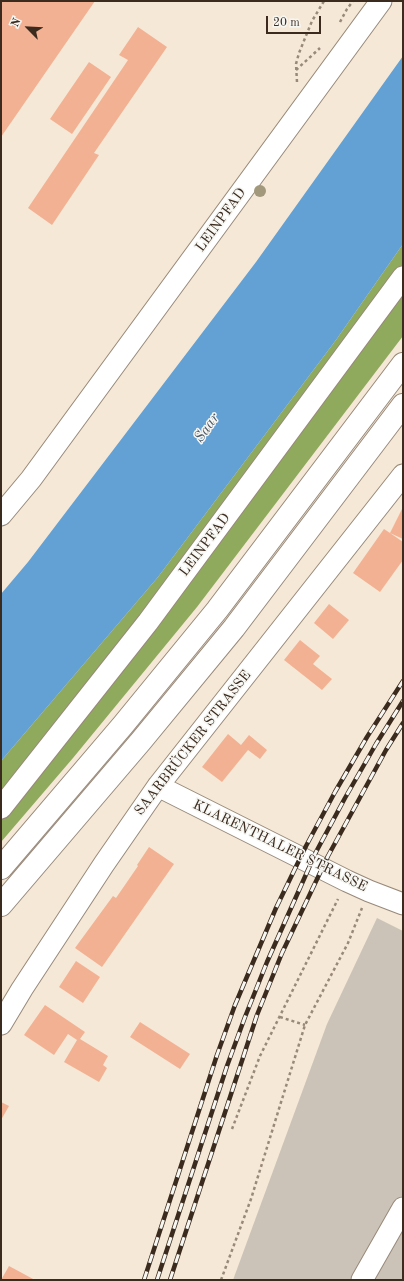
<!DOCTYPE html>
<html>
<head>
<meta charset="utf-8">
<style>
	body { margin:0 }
	#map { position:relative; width:404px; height:1281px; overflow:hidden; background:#f5e8d6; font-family:"Old Standard TT",serif }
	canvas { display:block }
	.frame { position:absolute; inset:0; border:2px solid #3b2a1e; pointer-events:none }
	.north { position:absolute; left:8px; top:8px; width:40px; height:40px; -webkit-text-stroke:3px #f6f6f2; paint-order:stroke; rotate:294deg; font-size:11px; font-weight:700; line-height:16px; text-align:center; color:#3b2a1e }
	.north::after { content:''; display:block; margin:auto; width:14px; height:18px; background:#3b2a1e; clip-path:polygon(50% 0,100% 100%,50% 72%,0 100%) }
	.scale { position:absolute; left:266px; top:16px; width:55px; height:18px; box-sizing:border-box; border:2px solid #3b2a1e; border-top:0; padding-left:5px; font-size:12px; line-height:14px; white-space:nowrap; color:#3b2a1e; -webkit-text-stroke:3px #f6f6f2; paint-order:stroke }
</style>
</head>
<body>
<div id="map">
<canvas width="404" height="1281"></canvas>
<div class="frame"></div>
<div class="north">N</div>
<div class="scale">20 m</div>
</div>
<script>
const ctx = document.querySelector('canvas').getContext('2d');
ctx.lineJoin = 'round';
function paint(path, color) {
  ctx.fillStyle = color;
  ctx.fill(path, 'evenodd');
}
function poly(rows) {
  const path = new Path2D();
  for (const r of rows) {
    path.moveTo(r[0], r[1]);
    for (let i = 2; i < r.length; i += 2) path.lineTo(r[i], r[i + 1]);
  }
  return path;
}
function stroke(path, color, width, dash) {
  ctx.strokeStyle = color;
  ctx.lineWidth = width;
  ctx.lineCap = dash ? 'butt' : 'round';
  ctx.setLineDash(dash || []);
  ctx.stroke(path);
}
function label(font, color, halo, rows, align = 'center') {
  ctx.font = font + ' "Old Standard TT",serif';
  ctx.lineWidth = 3;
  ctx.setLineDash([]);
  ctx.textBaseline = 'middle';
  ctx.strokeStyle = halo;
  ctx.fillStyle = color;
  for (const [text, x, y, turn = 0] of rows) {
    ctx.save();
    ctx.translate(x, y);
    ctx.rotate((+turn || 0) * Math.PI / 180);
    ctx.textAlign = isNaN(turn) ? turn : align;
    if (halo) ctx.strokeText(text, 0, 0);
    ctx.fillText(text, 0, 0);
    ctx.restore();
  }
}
paint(poly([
	[377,918,403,931,403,1280,233,1280,327,1024]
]), '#cbc3b8');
paint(poly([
	[403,244,403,336,197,607,73,758,1,842,1,761,158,577,336,340]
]), '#8faa5d');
paint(poly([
	[403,56,403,244,336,340,158,577,1,761,1,594,28,562,256,262]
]), '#63a0d4');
paint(poly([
	[1,1,95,1,1,137],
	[138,27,167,47,94,153,99,155,52,225,28,208,128,60,119,55],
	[89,62,111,77,72,134,50,119],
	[403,507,403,539,390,533,403,542,403,560,380,592,353,573,384,529,390,533],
	[329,604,349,620,333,639,314,623],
	[300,640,320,656,313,664,332,679,322,690,284,660],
	[228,734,241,745,249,735,267,750,260,759,248,750,222,782,202,767],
	[149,847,174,864,102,967,75,948,113,896,116,898,138,866,137,865],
	[76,961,100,977,83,1003,59,987],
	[45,1005,85,1032,80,1039,108,1056,103,1065,107,1068,99,1082,64,1062,77,1040,68,1034,54,1055,24,1035],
	[140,1022,190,1054,180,1069,130,1037],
	[1,1102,9,1106,1,1120],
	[9,1266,35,1280,1,1280]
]), '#f3b193');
const minor = poly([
	[1,515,31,479,381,1],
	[158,786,347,881,369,891,403,904],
	[1,808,148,622,403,277],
	[1,1024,22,989,104,864,158,786,403,475],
	[362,1280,403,1208]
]);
const highway = poly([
	[1,868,123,725,217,610,403,364],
	[1,905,141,741,234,628,403,405]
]);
stroke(minor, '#98897a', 23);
stroke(highway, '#98897a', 24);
stroke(poly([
	[340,22,347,9,353,1],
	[296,70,320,48],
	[297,82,296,64,299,53,312,21,324,1],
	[280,1017,305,1025],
	[232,1129,260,1056,338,899],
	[221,1280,251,1199,305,1025,348,943,362,908]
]), '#98897a', 2.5, [3, 3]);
stroke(minor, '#fff', 21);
stroke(highway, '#fff', 22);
const rail = poly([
	[144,1280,217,1055,235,1005,276,908,306,846,335,792,367,737,403,681],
	[157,1280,227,1066,245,1017,267,962,316,852,345,798,376,744,403,701],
	[170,1280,257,1015,282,953,328,856,386,750,403,723]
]);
stroke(rail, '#3b2a1e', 4.5);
stroke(rail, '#f6f6f2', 3, [9]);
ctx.fillStyle = '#a2997d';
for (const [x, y] of [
	[260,191]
]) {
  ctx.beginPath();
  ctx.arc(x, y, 6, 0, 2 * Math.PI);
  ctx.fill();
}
label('14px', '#3b2a1e', '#f6f6f2', [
	["LEINPFAD",221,220,-54],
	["LEINPFAD",205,545,-53],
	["SAARBRÜCKER STRASSE",193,743,-52],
	["KLARENTHALER STRASSE",280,846,26]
]);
label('italic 15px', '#4b5967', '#f6f6f2', [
	["Saar",207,428,-55]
]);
</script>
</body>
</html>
